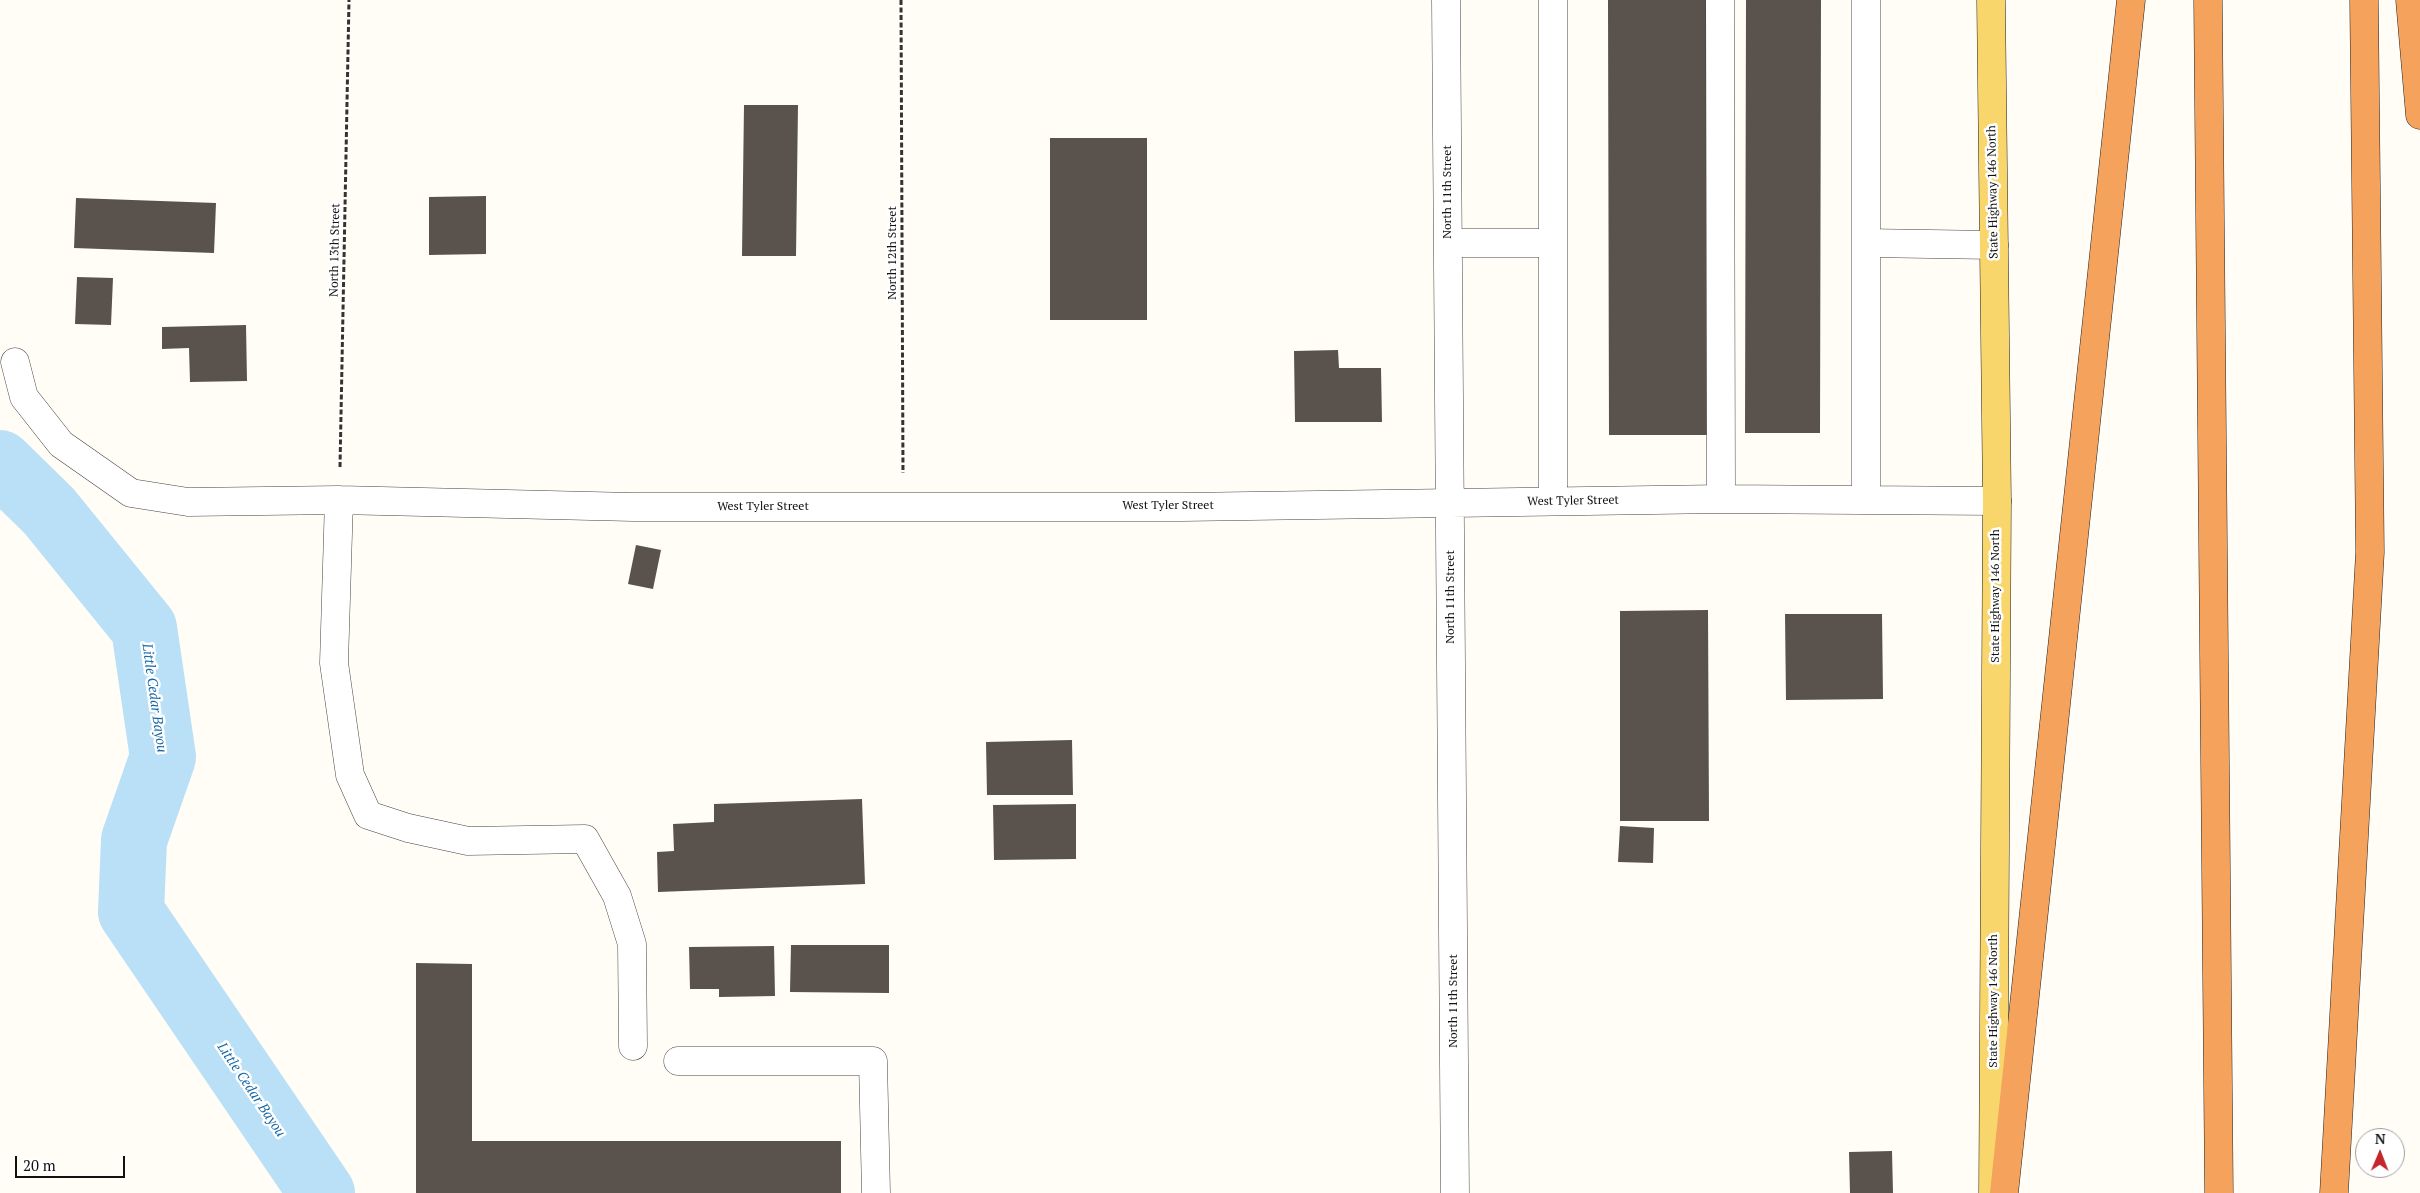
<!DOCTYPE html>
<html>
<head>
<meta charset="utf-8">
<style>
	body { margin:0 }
	#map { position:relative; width:2420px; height:1193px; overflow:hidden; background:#fffdf5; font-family:"PT Serif",serif }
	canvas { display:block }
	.north { position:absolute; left:2355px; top:1128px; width:50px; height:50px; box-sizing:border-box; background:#fff; border:1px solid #a0a0a0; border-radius:50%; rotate:1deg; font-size:14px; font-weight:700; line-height:20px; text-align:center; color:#111 }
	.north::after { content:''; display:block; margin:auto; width:18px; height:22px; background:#c4262e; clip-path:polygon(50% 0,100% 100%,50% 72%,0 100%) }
	.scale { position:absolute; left:15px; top:1156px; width:110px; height:22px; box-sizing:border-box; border:2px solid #111; border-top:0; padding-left:6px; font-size:15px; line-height:18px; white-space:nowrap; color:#111; -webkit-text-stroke:4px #fff; paint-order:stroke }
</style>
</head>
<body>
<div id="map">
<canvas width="2420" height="1193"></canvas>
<div class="north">N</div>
<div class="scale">20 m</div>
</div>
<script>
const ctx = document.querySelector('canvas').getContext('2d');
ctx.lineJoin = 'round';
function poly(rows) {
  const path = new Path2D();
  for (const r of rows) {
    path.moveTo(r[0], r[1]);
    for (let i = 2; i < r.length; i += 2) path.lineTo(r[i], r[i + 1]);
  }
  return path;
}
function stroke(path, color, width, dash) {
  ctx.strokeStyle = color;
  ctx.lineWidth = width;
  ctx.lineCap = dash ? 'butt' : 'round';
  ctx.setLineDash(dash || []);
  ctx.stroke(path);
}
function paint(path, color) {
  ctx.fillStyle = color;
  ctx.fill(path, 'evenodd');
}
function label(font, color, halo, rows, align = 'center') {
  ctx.font = font + ' "PT Serif",serif';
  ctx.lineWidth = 5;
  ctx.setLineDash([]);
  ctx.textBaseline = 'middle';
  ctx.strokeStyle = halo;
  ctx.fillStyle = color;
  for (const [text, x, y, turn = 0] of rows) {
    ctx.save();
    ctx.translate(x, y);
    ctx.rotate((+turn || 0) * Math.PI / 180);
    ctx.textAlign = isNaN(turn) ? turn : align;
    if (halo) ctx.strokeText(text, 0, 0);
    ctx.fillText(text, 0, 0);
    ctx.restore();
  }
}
stroke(poly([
	[0,463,49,511,144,628,163,757,134,840,131,912,322,1193]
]), '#b9e0f7', 66);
paint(poly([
	[1608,0,1713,0,1714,435,1609,435],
	[1746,0,1821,0,1820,433,1745,433],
	[744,105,798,105,796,256,742,256],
	[1050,138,1147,138,1147,320,1050,320],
	[486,196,486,254,429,255,429,197],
	[76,198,216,203,214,253,74,248],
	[77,277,113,278,111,325,75,324],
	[246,325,247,381,190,382,189,348,162,349,162,327],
	[1338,350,1339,368,1381,368,1382,422,1295,422,1294,351],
	[636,545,661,550,653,589,628,584],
	[1708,610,1709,821,1620,821,1620,611],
	[1785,614,1882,614,1883,699,1786,700],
	[1072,740,1073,795,987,795,986,742],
	[862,799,865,884,658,892,657,852,674,851,673,824,714,822,714,804],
	[1076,804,1076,859,994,860,993,805],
	[1620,826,1654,828,1653,863,1618,862],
	[791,945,889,945,889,993,790,992],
	[774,946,775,996,719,997,719,989,690,989,689,947],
	[416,963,472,964,472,1141,841,1141,841,1193,416,1193],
	[1892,1151,1893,1193,1850,1193,1849,1152]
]), '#5a524d');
const minor = poly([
	[1446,0,1455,1193],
	[1553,0,1553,501],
	[1720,0,1721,499],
	[1866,0,1866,500],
	[1448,243,1553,243],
	[1866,243,1994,245],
	[15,362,24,397,61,444,131,493,188,502,339,500,633,507,1183,507,1721,499,1997,501],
	[339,500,334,663,350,775,368,815,408,828,468,841,585,839,617,896,632,944,633,1046],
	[678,1061,873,1061,876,1193]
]);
const major = poly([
	[1991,0,1997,501,1993,1193]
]);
const highway = poly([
	[2208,0,2219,1193],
	[2410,0,2420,115],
	[2004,1193,2131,0],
	[2334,1193,2370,552,2364,0]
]);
stroke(minor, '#444', 29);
stroke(major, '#222', 29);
stroke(highway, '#222', 29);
stroke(poly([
	[901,0,903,473],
	[340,467,349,0]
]), '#333', 3, [5, 2.5]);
stroke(minor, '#fff', 28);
stroke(major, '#f9d66b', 28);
stroke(highway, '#f5a25d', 28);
label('12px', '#111', '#fff', [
	["North 11th Street",1448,192,-90],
	["State Highway 146 North",1993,192,-91],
	["North 13th Street",335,250,-89],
	["North 12th Street",893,253,-90],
	["West Tyler Street",1573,501,-1],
	["West Tyler Street",1168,506],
	["West Tyler Street",763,507],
	["State Highway 146 North",1996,596,-90],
	["North 11th Street",1451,597,-90],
	["North 11th Street",1454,1001,-90],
	["State Highway 146 North",1994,1001,-90]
]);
label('italic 14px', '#1768a6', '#fff', [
	["Little Cedar Bayou",154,698,82],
	["Little Cedar Bayou",251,1090,56]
]);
</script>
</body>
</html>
